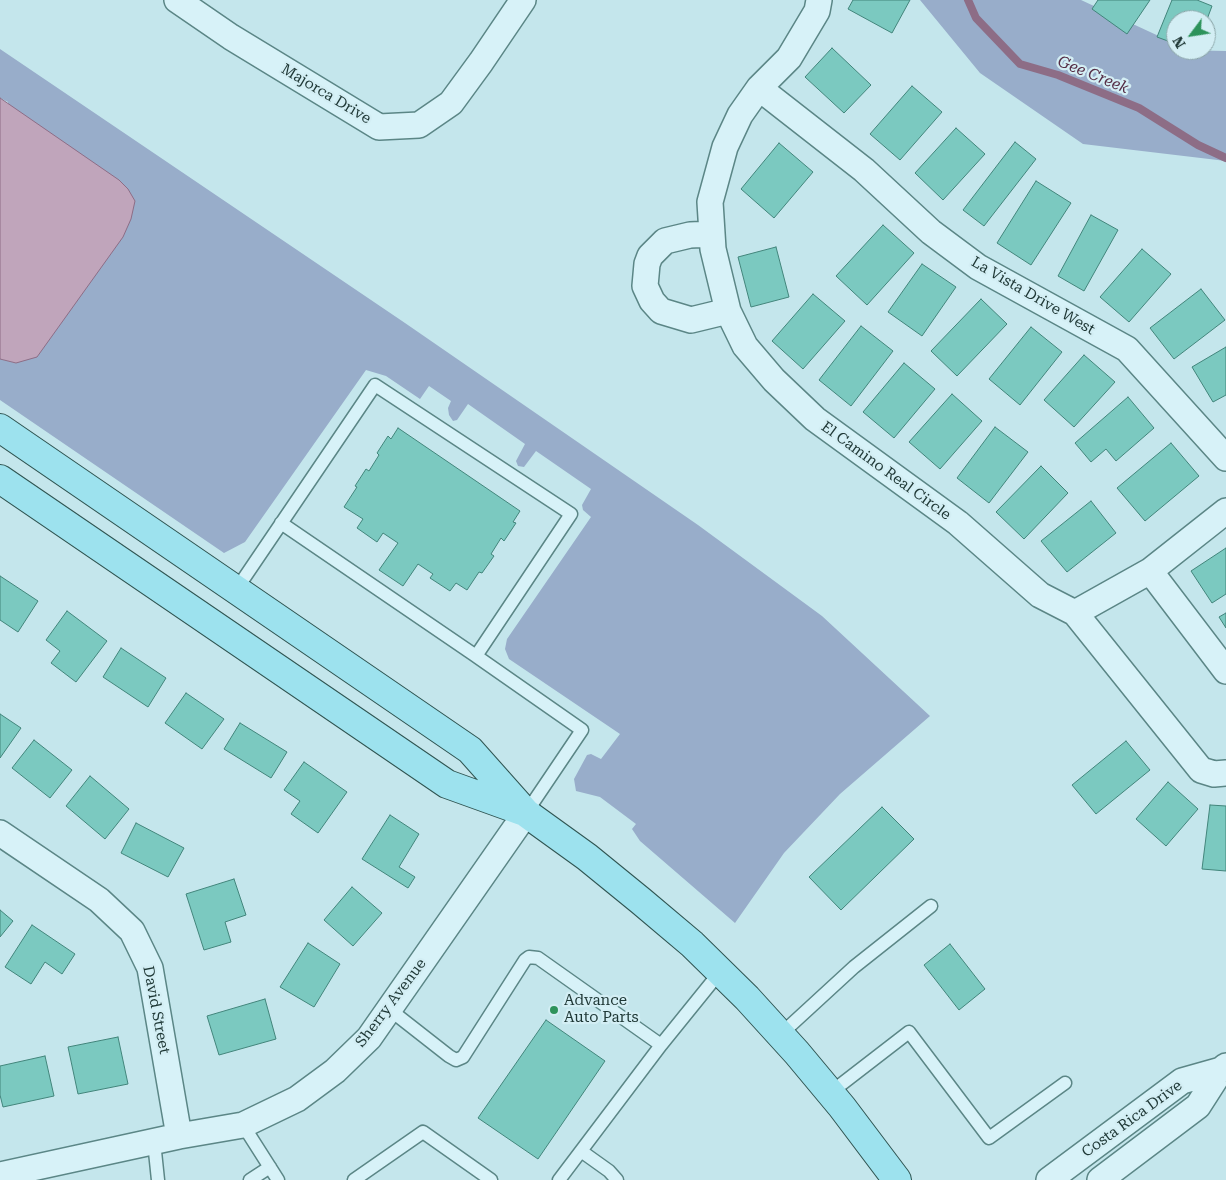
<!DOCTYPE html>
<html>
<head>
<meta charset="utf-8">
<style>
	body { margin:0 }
	#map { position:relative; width:1226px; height:1180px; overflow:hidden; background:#c4e6ec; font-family:"Roboto Serif",serif }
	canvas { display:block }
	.north { position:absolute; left:1166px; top:10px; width:50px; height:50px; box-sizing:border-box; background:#d3eef4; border:1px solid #8ba5a8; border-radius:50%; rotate:239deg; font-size:14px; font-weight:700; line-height:20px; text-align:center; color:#1e3735 }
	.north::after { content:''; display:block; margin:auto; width:18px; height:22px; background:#2d935b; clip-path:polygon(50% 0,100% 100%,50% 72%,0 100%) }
</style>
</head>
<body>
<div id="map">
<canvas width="1226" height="1180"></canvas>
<div class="north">N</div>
</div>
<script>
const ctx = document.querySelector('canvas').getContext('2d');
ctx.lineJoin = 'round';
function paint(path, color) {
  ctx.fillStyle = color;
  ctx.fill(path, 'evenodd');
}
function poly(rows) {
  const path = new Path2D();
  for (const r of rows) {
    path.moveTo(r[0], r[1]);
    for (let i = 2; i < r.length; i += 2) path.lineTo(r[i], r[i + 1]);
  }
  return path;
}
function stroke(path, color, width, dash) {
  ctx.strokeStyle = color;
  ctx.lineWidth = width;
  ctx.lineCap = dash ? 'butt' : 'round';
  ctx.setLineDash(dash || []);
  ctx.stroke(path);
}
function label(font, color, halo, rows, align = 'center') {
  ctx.font = font + ' "Roboto Serif",serif';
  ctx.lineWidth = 4.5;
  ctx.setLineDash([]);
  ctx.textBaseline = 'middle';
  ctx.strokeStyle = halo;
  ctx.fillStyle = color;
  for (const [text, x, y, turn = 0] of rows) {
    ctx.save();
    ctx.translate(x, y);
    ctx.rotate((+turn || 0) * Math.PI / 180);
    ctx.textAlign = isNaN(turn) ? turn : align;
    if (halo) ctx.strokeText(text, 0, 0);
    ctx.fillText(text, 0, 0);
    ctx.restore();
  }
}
paint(poly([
	[920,0,1081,0,1176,44,1176,50,1226,51,1226,161,1083,144,980,73],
	[0,49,405,323,698,525,822,616,930,716,840,794,784,853,735,923,640,841,632,829,636,824,600,797,576,791,574,779,587,755,591,754,601,759,620,734,509,659,505,649,507,639,591,517,583,510,582,505,591,489,536,451,524,467,518,466,516,461,525,444,468,404,457,420,453,421,449,415,448,408,451,401,429,386,420,399,386,376,366,370,245,542,224,553,0,400,0,359,16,363,8,102,0,98]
]), '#98adca');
const water = poly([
	[0,98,119,180,128,189,135,201,131,219,123,237,37,357,16,363,0,359,0,98]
]);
paint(water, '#c0a5bb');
stroke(water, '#8d6d86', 1);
stroke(poly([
	[968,0,976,18,1020,64,1058,75,1139,108,1198,145,1226,158]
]), '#8d6d86', 8);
const building = poly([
	[853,0,910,0,892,33,848,9,853,0],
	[1098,0,1150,0,1127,34,1092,9,1098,0],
	[1172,0,1197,0,1212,6,1206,22,1206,20,1176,20,1176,44,1157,37,1172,0],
	[832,48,871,85,844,113,805,77,832,48],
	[912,86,942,112,900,160,870,134,912,86],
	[956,128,985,154,943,200,915,173,956,128],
	[1015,142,1036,159,984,226,963,210,1015,142],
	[779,143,813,172,774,218,741,189,779,143],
	[1036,181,1071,203,1031,265,997,243,1036,181],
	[1091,215,1118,230,1084,291,1058,276,1091,215],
	[883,225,914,253,867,305,836,276,883,225],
	[776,247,789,297,751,307,738,257,776,247],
	[1142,249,1171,274,1129,322,1100,297,1142,249],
	[922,264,956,287,922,336,888,312,922,264],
	[1201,289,1225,320,1174,359,1150,328,1201,289],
	[813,294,845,321,803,369,772,341,813,294],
	[981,299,1007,324,957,376,931,351,981,299],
	[861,326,893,351,851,406,819,380,861,326],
	[1031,327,1062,352,1020,405,989,379,1031,327],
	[1226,347,1226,395,1213,402,1192,367,1226,347],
	[1084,355,1115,382,1074,427,1044,400,1084,355],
	[904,363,935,389,894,438,863,412,904,363],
	[952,394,982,421,940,469,909,442,952,394],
	[1128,397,1154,428,1116,461,1106,449,1091,462,1075,443,1128,397],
	[995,427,1028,452,989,503,957,478,995,427],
	[398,428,520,511,513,522,516,523,504,541,501,538,491,554,494,556,482,573,479,572,467,590,456,583,450,591,430,578,433,574,418,564,403,586,379,570,398,543,383,533,377,542,357,528,363,519,344,507,357,487,355,486,366,469,369,471,379,455,377,453,388,436,391,439,398,428],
	[1171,443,1199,476,1145,521,1117,488,1171,443],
	[1041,466,1068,493,1024,539,996,512,1041,466],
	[1091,501,1116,533,1067,572,1041,541,1091,501],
	[1226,548,1226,594,1212,603,1191,571,1226,548],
	[0,576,38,601,18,632,0,620,0,576],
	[67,611,107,641,76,682,51,663,60,651,46,640,67,611],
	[1226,613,1226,628,1219,617,1226,613],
	[121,648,166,678,148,707,103,677,121,648],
	[186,693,224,719,202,749,165,723,186,693],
	[0,714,21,728,0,758,0,714],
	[240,723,287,752,271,778,224,749,240,723],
	[34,740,72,770,50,798,12,768,34,740],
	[1126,741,1150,770,1096,814,1072,785,1126,741],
	[304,762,347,792,318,833,291,814,300,801,284,790,304,762],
	[90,776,129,809,105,839,66,806,90,776],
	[1168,782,1198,809,1166,846,1136,819,1168,782],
	[1210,805,1226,806,1226,871,1202,869,1210,805],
	[882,807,914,839,841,910,809,877,882,807],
	[390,815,419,834,399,867,415,877,408,888,362,859,390,815],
	[136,823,184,848,168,877,121,853,136,823],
	[234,879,246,915,225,922,231,942,204,950,186,894,234,879],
	[352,887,382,913,353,946,324,920,352,887],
	[0,910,13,921,0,937,0,910],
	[32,925,75,954,62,974,45,962,31,984,5,967,32,925],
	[308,943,340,964,314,1007,280,987,308,943],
	[950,944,985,989,959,1010,924,965,950,944],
	[265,999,276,1039,219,1055,207,1016,265,999],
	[546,1020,605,1061,538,1159,478,1118,546,1020],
	[118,1037,128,1084,78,1094,68,1047,118,1037],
	[45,1056,54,1096,3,1107,0,1095,0,1066,45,1056]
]);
paint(building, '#7bc9c0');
stroke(building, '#42857b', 1);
const lane = poly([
	[281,523,476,656],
	[236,590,375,385,571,514,476,656,582,730,526,813],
	[389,1009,449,1056,456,1060,463,1057,525,960,529,957,538,958,661,1045],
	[780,1035,854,967,931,906],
	[830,1093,909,1032,989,1138,1065,1083],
	[243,1125,278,1180],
	[154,1142,158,1180],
	[581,1151,609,1171,617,1180],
	[250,1180,270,1167],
	[354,1180,423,1132,491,1180],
	[559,1180,661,1045,720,972]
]);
const street = poly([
	[177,0,231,37,379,127,419,125,451,103,481,62,523,0],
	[819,0,817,11,789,58,759,88,740,115,725,147,710,202,713,249,728,311,745,346,774,380,815,419,958,523,1040,595,1075,613,1201,770,1214,774,1226,773],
	[759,88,864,170,931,232,978,267,1127,349,1226,458],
	[712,234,690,235,665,241,650,256,647,264,645,286,652,301,661,311,691,320,728,311],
	[1150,571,1226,671],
	[1075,613,1150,571,1226,511],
	[0,833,99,900,132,931,150,968,179,1136],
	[0,1175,179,1136,243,1125,297,1099,335,1071,369,1038,526,813],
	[1049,1180,1182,1081,1221,1070,1226,1066],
	[1100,1180,1198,1106,1221,1070]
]);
const primary = poly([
	[0,428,470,750,526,813,587,857,641,901,692,944,747,998,797,1053,842,1107,897,1180],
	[0,479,447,784,522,811]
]);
stroke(lane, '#5b8686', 15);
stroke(street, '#5b8686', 28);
stroke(primary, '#2f5451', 30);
stroke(lane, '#d7f2f8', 12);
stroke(street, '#d7f2f8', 25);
stroke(primary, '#9de2ee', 28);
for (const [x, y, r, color] of [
	[554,1010,5,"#2d935b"]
]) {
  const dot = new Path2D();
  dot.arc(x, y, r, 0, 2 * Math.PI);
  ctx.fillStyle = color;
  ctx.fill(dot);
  stroke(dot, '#d3eef4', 2);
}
label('15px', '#1e3735', '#d3eef4', [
	["Majorca Drive",326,94,31],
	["La Vista Drive West",1033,296,30],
	["El Camino Real Circle",886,471,36],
	["Sherry Avenue",391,1003,-53],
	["David Street",156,1010,79],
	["Costa Rica Drive",1132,1119,-36]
]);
label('15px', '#1e3735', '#d3eef4', [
	["Advance",564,1001],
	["Auto Parts",564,1018]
], 'left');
label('italic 16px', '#562e46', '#d3eef4', [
	["Gee Creek",1093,75,22]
]);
</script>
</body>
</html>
